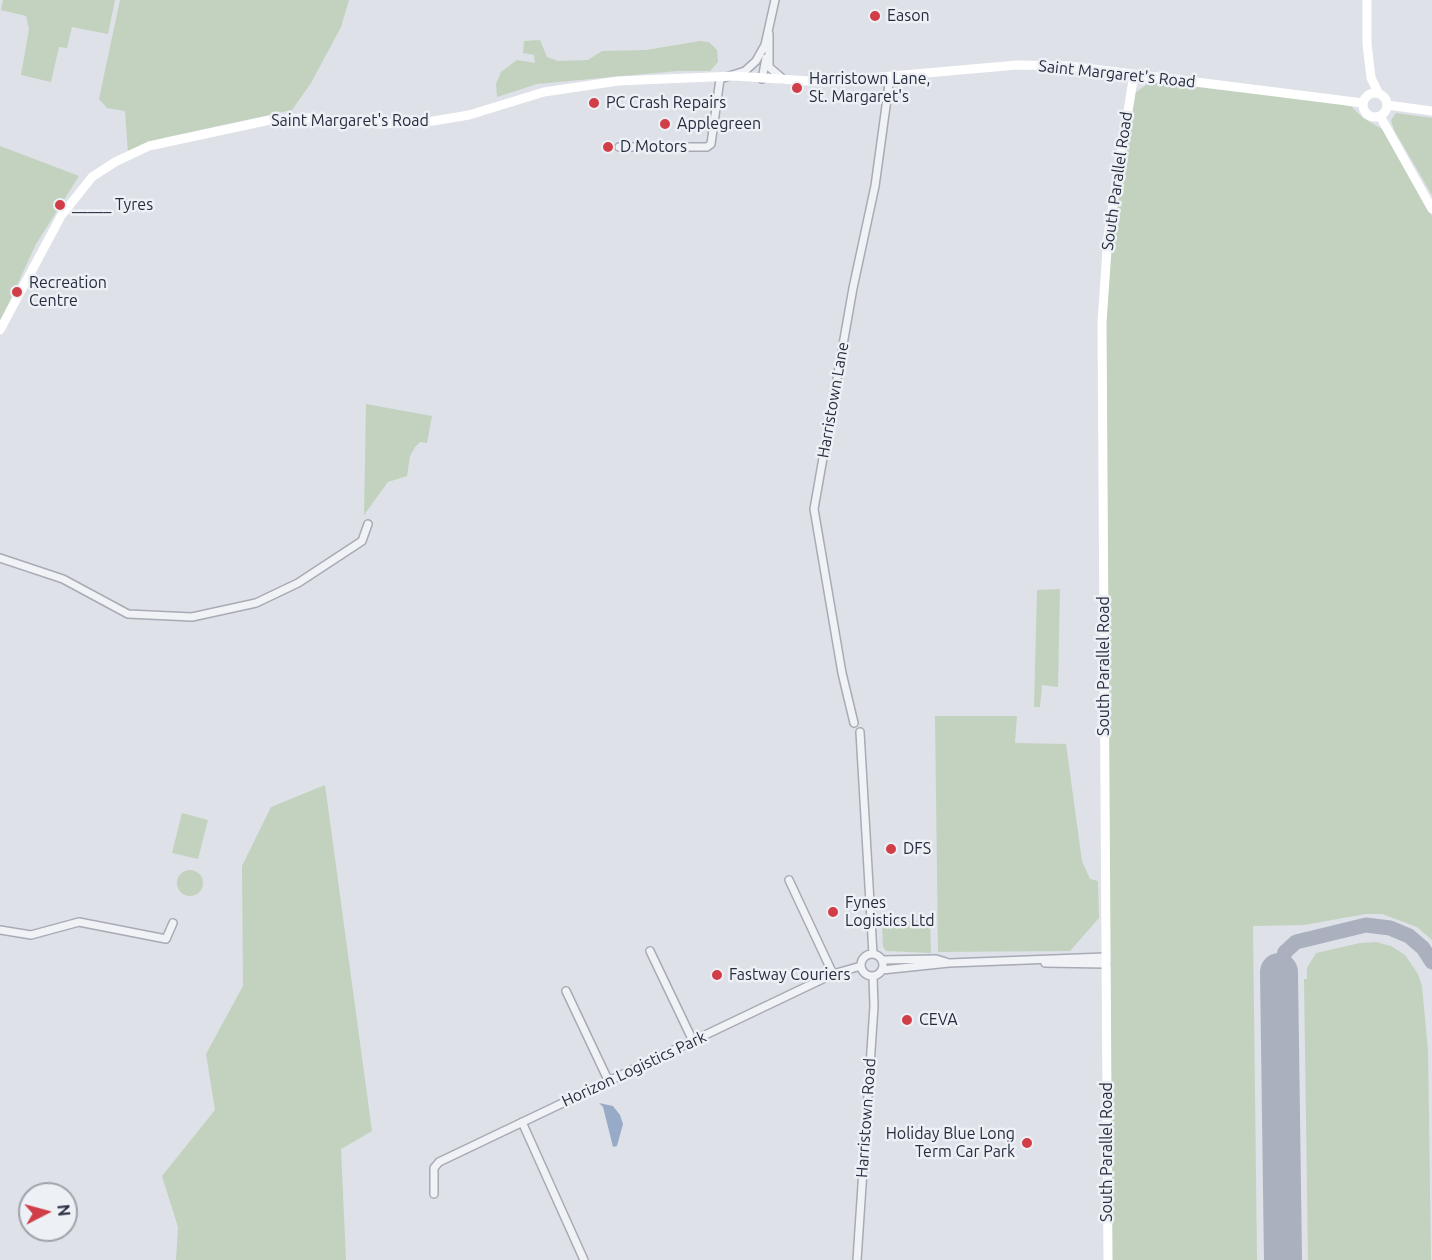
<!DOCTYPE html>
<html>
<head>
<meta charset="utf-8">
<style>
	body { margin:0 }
	#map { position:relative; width:1432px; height:1260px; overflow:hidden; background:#dee1e8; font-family:Ubuntu,sans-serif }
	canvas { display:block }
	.north { position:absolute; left:18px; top:1182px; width:60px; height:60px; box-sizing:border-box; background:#edf0f5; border:2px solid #9ea2ac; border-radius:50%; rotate:84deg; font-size:16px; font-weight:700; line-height:24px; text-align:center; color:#272d3f }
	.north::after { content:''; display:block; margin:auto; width:21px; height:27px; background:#d13e47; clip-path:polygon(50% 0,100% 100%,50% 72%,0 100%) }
</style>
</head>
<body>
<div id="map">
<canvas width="1432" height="1260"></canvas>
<div class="north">N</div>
</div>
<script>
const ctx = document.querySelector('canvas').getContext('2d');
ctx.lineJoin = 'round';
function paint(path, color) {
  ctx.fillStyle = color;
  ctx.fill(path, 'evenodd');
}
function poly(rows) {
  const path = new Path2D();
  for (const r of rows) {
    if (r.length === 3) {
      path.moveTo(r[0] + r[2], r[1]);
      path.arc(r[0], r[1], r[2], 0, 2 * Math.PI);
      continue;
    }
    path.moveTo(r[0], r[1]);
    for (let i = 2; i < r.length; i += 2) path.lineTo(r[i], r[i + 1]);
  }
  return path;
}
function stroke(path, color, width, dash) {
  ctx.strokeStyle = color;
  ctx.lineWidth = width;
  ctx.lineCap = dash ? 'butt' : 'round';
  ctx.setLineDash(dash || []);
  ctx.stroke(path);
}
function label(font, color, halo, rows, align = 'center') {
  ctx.font = font + ' Ubuntu,sans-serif';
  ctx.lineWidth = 5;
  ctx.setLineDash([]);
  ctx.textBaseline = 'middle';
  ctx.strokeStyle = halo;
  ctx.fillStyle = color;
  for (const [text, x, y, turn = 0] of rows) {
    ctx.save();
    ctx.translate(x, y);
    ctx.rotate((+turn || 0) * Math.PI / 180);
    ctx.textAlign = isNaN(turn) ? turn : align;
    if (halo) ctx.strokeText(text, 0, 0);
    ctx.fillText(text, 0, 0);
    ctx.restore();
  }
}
paint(poly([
	[3,0,115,0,108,34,72,27,67,48,59,47,51,82,21,75,29,29,26,16,1,10],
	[120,0,349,0,341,27,311,83,292,110,163,138,128,153,125,111,107,108,99,99],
	[540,40,547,57,558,61,588,60,602,51,646,50,700,41,709,42,717,50,718,62,710,71,677,71,537,84,497,97,496,84,501,72,517,60,535,63,534,55,523,53,524,41],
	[1150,82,1341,103,1352,107,1363,118,1382,129,1432,216,1432,940,1417,927,1382,914,1366,914,1304,925,1253,926,1257,1260,1112,1260,1106,326,1112,228,1135,93],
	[1396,113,1432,118,1432,195,1394,130,1391,120],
	[0,146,79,176,36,244,0,322],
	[366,404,432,416,427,443,420,442,415,447,410,456,407,476,388,482,364,515],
	[1060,589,1058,687,1042,685,1040,707,1034,707,1037,590],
	[935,716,1017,716,1015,743,1066,744,1082,861,1090,879,1098,881,1099,918,1070,951,938,952],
	[325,785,372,1131,341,1149,346,1260,176,1260,178,1227,162,1176,215,1110,206,1054,243,986,242,866,271,807],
	[182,813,208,820,198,859,172,853],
	[190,883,13],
	[882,920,930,921,931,953,886,951,883,947],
	[1376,942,1391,946,1405,955,1418,974,1422,986,1428,1050,1431,1260,1308,1260,1304,979,1307,979,1307,968,1316,953,1360,943]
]), '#c2d2be');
paint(poly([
	[599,1103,613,1106,620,1115,623,1124,617,1146,613,1147,603,1107]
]), '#97abc9');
stroke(poly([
	[1279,972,1285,952,1296,942,1366,925,1390,928,1409,936,1423,948,1432,962]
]), '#aab0bd', 15);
stroke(poly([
	[1279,972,1283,1260]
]), '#aab0bd', 38);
const street = poly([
	[769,34,769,67,783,79],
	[762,79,766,58],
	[619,147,707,147,711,144,720,79,745,71,756,61,765,45,775,0],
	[0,558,63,579,128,614,192,617,256,603,298,583,362,541,368,524],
	[854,723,842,673,814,509,853,288,875,186,890,77],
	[860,732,873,954],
	[789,880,833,974],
	[0,930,31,935,79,922,166,939,173,923],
	[650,951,693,1041],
	[872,965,11],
	[882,960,936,959,946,962],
	[1045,963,1106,964],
	[882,970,949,963,1105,957],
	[566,991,609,1082],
	[522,1122,584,1260],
	[434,1194,434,1168,439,1162,833,974,861,966],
	[857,1260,874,1006,873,977]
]);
stroke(street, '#a7abb5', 10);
stroke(street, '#f0f2f6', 7);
stroke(poly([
	[1367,0,1367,44,1371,78,1379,94],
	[1375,105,12],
	[1387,105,1432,111],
	[1380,116,1432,209],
	[0,330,61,216,92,177,115,162,149,146,270,120,307,118,381,124,433,121,469,115,544,92,618,81,735,76,824,82,1017,65,1069,66,1363,103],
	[1108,1260,1102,322,1108,236,1134,74]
]), '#fff', 9);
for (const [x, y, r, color] of [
	[875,16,6,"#d13e47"],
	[797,88,6,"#d13e47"],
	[594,103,6,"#d13e47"],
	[665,124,6,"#d13e47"],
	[608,147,6,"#d13e47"],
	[60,205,6,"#d13e47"],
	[17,292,6,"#d13e47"],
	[891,849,6,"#d13e47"],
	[833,912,6,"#d13e47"],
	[717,975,6,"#d13e47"],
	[907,1020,6,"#d13e47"],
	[1027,1143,6,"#d13e47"]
]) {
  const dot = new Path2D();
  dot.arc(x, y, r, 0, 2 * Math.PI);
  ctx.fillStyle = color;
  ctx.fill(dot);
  stroke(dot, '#edf0f5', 2);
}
label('16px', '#272d3f', '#edf0f5', [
	["Eason",887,16],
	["Harristown Lane,",809,79],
	["St. Margaret's",809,97],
	["PC Crash Repairs",606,103],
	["Applegreen",677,124],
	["D Motors",620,147],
	["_____ Tyres",72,205],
	["Recreation",29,283],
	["Centre",29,301],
	["DFS",903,849],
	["Fynes",845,903],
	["Logistics Ltd",845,921],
	["Fastway Couriers",729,975],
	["CEVA",919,1020],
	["Holiday Blue Long",1015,1134,"right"],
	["Term Car Park",1015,1152,"right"]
], 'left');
label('16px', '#272d3f', '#edf0f5', [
	["Saint Margaret's Road",1117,74,6],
	["Saint Margaret's Road",350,121],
	["South Parallel Road",1117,181,-82],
	["Harristown Lane",833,400,-80],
	["South Parallel Road",1104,666,-90],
	["Horizon Logistics Park",634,1069,-25],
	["Harristown Road",866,1118,-86],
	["South Parallel Road",1107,1152,-90]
]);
</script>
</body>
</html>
